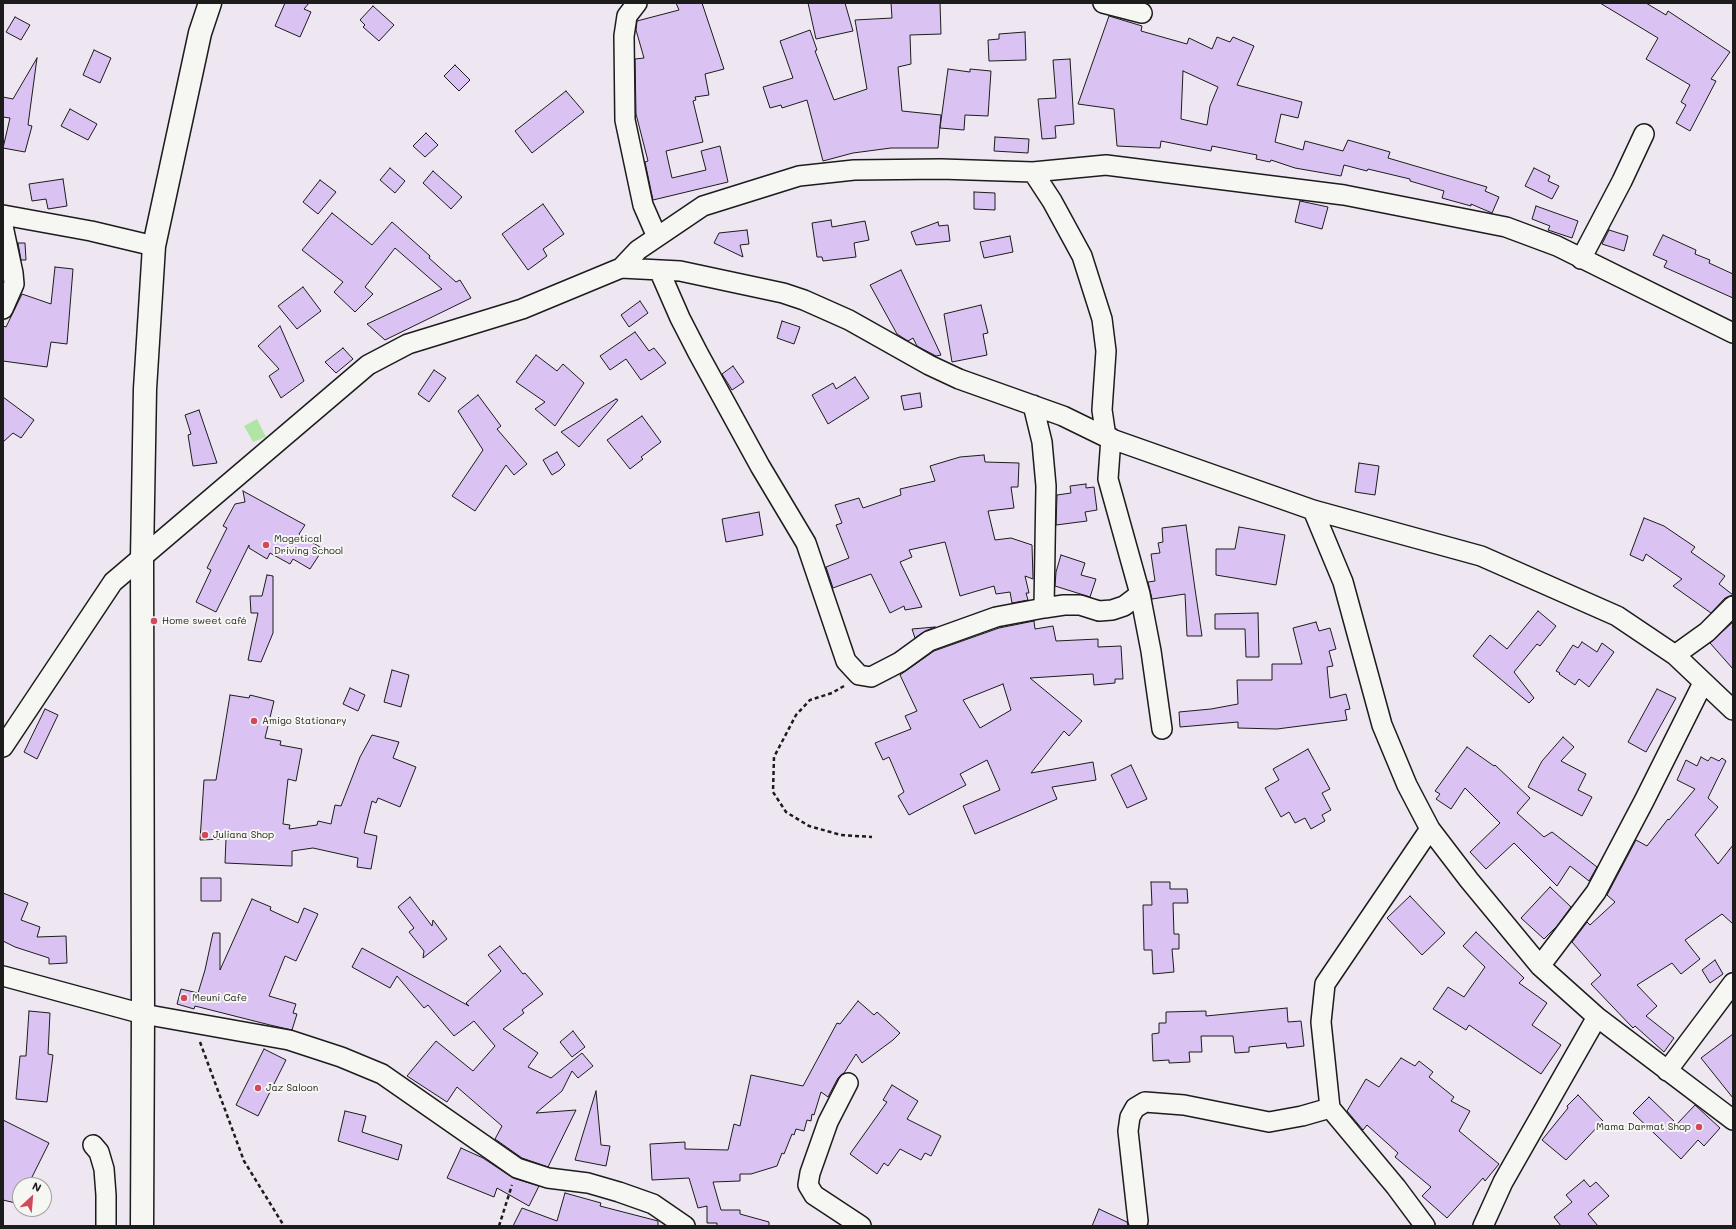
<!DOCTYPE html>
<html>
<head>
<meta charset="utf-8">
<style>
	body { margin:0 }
	#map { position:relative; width:1736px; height:1229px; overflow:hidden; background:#eee7f2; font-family:Mali,sans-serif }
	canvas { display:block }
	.frame { position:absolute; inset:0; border:4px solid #1c1c1c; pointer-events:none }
	.north { position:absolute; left:12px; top:1177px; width:40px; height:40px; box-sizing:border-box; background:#f6f6f2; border:1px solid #9f9f9c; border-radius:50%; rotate:26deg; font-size:11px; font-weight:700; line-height:16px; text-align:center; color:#1c1c1c }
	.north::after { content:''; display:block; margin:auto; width:14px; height:18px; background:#d1495b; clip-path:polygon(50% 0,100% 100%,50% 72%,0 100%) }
</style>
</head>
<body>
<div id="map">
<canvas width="1736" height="1229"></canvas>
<div class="frame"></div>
<div class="north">N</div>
</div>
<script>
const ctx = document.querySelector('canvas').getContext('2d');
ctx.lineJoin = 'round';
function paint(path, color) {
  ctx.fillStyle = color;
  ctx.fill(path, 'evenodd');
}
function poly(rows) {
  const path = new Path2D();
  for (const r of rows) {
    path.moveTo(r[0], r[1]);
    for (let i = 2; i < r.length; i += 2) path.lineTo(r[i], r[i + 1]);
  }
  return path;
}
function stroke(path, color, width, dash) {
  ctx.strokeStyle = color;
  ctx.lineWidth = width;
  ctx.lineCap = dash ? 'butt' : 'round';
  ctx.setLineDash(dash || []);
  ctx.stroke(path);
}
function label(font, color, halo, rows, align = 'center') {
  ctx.font = font + ' Mali,sans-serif';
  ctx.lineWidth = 4;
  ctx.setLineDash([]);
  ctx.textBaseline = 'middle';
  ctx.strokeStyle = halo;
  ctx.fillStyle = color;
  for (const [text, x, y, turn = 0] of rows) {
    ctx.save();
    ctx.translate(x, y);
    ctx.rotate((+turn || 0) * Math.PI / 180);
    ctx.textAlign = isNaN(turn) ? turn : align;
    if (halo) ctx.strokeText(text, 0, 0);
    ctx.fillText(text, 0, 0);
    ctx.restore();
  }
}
paint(poly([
	[257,419,266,437,253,442,244,426]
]), '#b1e5a6');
const building = poly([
	[285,3,309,3,304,9,311,12,300,37,275,26,285,3],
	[676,3,702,3,724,69,705,74,709,95,695,97,696,100,693,101,703,142,666,151,672,178,706,170,701,151,720,146,728,182,653,200,645,162,648,161,636,114,635,59,644,58,636,30,637,21,679,10,676,3],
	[808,3,845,3,853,31,816,39,808,3],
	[891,3,940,3,941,34,910,35,911,64,898,67,902,111,941,115,938,148,891,148,853,153,823,161,807,100,782,108,781,105,770,108,763,87,793,78,780,41,810,30,817,50,815,51,834,100,867,89,855,20,892,18,891,3],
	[1600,3,1646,3,1666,15,1668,11,1730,52,1711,79,1716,81,1690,131,1676,123,1686,105,1681,102,1690,85,1646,59,1658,38,1600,3],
	[373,6,394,25,379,41,363,27,365,25,360,20,373,6],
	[1109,16,1142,26,1141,31,1187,44,1189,38,1212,49,1217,37,1230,42,1233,37,1254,46,1237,85,1302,102,1298,118,1281,114,1275,142,1303,150,1305,141,1343,151,1348,140,1390,152,1388,158,1487,187,1485,191,1499,197,1492,213,1471,204,1471,206,1442,198,1444,191,1410,181,1410,179,1368,169,1367,171,1344,165,1341,176,1295,168,1271,160,1270,162,1256,159,1257,155,1212,146,1211,151,1161,141,1160,148,1117,146,1114,109,1078,104,1109,16],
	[1183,71,1218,87,1210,106,1207,125,1181,119,1183,71],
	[15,17,30,25,21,40,6,32,15,17],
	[1025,32,1026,60,989,61,988,40,999,39,999,34,1025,32],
	[94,50,111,58,100,83,83,75,94,50],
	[37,58,28,125,32,126,25,152,3,148,10,118,3,117,3,97,13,99,37,58],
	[1070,59,1074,124,1055,126,1056,138,1042,139,1038,99,1056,98,1053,60,1070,59],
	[455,65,470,80,459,91,444,76,455,65],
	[948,69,970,72,970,69,991,71,988,116,965,115,964,130,940,128,948,69],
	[566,91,584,112,532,153,515,131,566,91],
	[70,109,97,124,88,140,61,126,70,109],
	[426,133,438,145,425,157,413,146,426,133],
	[995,137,1029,139,1028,153,994,151,995,137],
	[390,168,405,181,395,193,380,180,390,168],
	[1534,168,1550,176,1548,181,1559,186,1552,199,1525,186,1534,168],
	[433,171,462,197,451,209,423,183,433,171],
	[63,179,67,206,48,209,46,199,32,201,29,184,63,179],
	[320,180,336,192,318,214,303,202,320,180],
	[974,192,995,193,995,210,974,209,974,192],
	[1300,201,1328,207,1322,229,1295,222,1300,201],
	[543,204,564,234,543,249,547,256,528,270,502,234,543,204],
	[1536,206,1578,221,1572,238,1548,230,1550,226,1532,219,1536,206],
	[332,213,372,245,392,222,430,256,429,258,456,282,460,280,471,298,385,340,367,324,442,289,395,248,365,287,373,294,355,312,334,292,343,282,302,250,332,213],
	[831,220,832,227,865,221,869,240,854,243,856,257,823,261,822,257,817,257,812,223,831,220],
	[938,222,939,226,948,225,950,241,916,245,911,232,938,222],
	[747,230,749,244,740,245,743,257,714,243,719,233,747,230],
	[1609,230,1628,236,1624,251,1602,244,1609,230],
	[1663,235,1696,250,1695,254,1710,260,1709,263,1733,274,1733,298,1664,267,1667,261,1653,255,1663,235],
	[1010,236,1013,252,984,258,980,242,1010,236],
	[18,243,25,243,26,260,21,260,18,243],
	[55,267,73,269,67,344,51,342,47,367,3,361,3,326,6,327,22,294,51,304,55,267],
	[901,270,941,355,936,356,917,346,913,338,908,341,897,334,870,285,901,270],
	[303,287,321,311,297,329,278,306,303,287],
	[640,301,648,313,629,327,621,315,640,301],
	[981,305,988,333,983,334,987,355,952,362,944,314,981,305],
	[782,321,800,327,794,344,777,338,782,321],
	[280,326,304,381,281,398,269,376,279,369,258,346,280,326],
	[635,332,649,351,654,348,666,363,641,380,626,359,610,370,600,356,635,332],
	[343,348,353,359,336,373,325,362,343,348],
	[536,355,557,371,563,364,584,383,555,426,535,409,545,402,516,382,536,355],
	[733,366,744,382,732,390,722,374,733,366],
	[434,370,446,378,429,402,418,394,434,370],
	[855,377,869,398,828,424,812,395,833,383,836,389,855,377],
	[920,393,922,407,904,410,901,396,920,393],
	[478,395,501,426,497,429,527,464,514,475,506,465,475,511,452,496,483,450,458,411,478,395],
	[3,397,34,420,21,438,13,433,3,442,3,397],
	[616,399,618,400,579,447,561,432,616,399],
	[199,410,217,463,193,466,188,435,191,434,185,415,199,410],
	[642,416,661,442,641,457,643,459,630,469,607,440,642,416],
	[557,452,565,465,560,470,552,475,543,460,557,452],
	[984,455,985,462,1019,463,1018,487,1011,487,1014,508,988,511,995,540,1011,538,1032,545,1033,579,1025,576,1029,593,1026,593,1028,600,1012,603,1010,592,996,594,994,586,960,596,945,542,909,550,912,557,900,562,922,607,905,610,904,606,890,613,871,574,833,588,826,567,849,558,836,525,842,523,835,505,859,498,863,508,901,495,900,489,935,481,930,466,960,457,984,455],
	[1359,463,1379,466,1375,495,1355,492,1359,463],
	[1086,484,1086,488,1094,487,1097,510,1085,512,1087,521,1056,525,1057,495,1071,493,1070,486,1086,484],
	[243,491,305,525,299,534,323,549,310,569,293,559,290,564,270,553,267,559,249,548,249,545,216,612,196,602,211,570,207,568,227,528,223,526,235,504,245,502,243,491],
	[759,512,763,535,726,542,722,519,759,512],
	[1644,518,1664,526,1695,547,1691,552,1725,576,1719,584,1733,595,1725,598,1711,613,1673,586,1682,579,1646,554,1643,561,1630,555,1644,518],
	[1186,525,1195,589,1202,636,1187,636,1185,594,1152,599,1148,582,1155,581,1151,554,1160,553,1158,543,1163,542,1162,528,1186,525],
	[1239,527,1285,535,1276,585,1216,575,1216,549,1235,549,1239,527],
	[1061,555,1085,563,1081,575,1096,579,1090,597,1055,586,1056,572,1061,555],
	[267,575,273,576,273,633,261,662,248,660,258,613,251,613,250,596,262,596,267,575],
	[1538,611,1556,626,1540,646,1537,644,1514,672,1534,698,1529,703,1473,656,1490,635,1507,649,1538,611],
	[1258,613,1259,657,1246,657,1245,629,1215,629,1215,614,1258,613],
	[1034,621,1035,629,1053,626,1056,641,1098,639,1098,647,1121,646,1123,679,1115,679,1115,683,1094,685,1093,674,1030,678,1082,721,1069,736,1064,731,1031,773,1093,762,1096,780,1052,787,1057,799,975,834,963,806,1000,790,987,760,960,774,966,785,909,815,898,796,904,792,889,757,883,760,875,743,911,729,905,716,917,711,900,675,934,651,999,628,1034,621],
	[1003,684,1011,710,980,728,963,700,1003,684],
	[1316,622,1319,631,1330,628,1336,649,1329,651,1333,666,1327,667,1330,698,1346,694,1350,709,1345,710,1347,720,1277,729,1238,728,1238,722,1180,727,1179,712,1211,709,1238,704,1237,680,1272,680,1272,664,1302,664,1293,628,1316,622],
	[1733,622,1733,669,1710,643,1733,622],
	[935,627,925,631,915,638,912,629,935,627],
	[1582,642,1597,652,1602,643,1614,652,1589,687,1579,679,1575,685,1559,674,1560,673,1556,671,1573,645,1578,648,1582,642],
	[392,670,409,675,401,707,384,702,392,670],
	[350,688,365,695,358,711,343,704,350,688],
	[1657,689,1676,698,1646,752,1628,742,1657,689],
	[230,695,249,698,250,695,274,701,265,738,281,741,280,745,302,749,296,781,288,779,283,824,290,825,289,829,317,825,318,821,331,824,335,805,341,806,360,757,372,735,399,742,393,758,416,767,400,807,378,798,376,803,372,801,364,833,377,836,371,869,357,867,358,858,313,848,292,851,292,866,225,863,226,839,200,840,204,780,216,780,230,695],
	[45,709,58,715,37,759,24,752,45,709],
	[1563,737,1574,747,1561,761,1586,774,1578,790,1592,797,1582,816,1528,787,1542,761,1563,737],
	[1467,747,1494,766,1495,765,1530,798,1517,813,1544,837,1552,832,1597,867,1589,881,1570,866,1557,886,1514,843,1486,869,1470,852,1500,823,1465,788,1451,809,1436,799,1440,794,1435,791,1467,747],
	[1308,749,1330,789,1322,793,1331,810,1322,815,1325,821,1311,829,1305,818,1295,823,1289,812,1281,817,1265,788,1279,780,1273,769,1308,749],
	[1701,757,1708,761,1711,757,1719,761,1722,758,1726,761,1708,798,1718,807,1695,835,1718,864,1733,845,1733,924,1722,914,1685,940,1700,959,1681,974,1672,963,1637,985,1657,1006,1646,1016,1674,1038,1664,1052,1635,1026,1633,1028,1591,984,1601,975,1572,942,1587,922,1590,925,1615,902,1607,895,1636,840,1647,846,1668,819,1669,820,1695,789,1677,780,1686,760,1697,766,1701,757],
	[1131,765,1147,799,1127,808,1111,775,1131,765],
	[201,878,221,878,221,901,201,901,201,878],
	[1151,882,1170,882,1170,889,1187,889,1188,903,1173,903,1174,934,1179,934,1179,949,1172,949,1174,972,1153,974,1152,950,1144,950,1143,905,1152,905,1151,882],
	[1550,887,1571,907,1557,926,1544,939,1521,918,1550,887],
	[3,893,28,903,21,920,40,927,37,937,66,936,67,963,49,964,49,958,15,947,3,941,3,893],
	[1410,896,1445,933,1422,955,1387,918,1410,896],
	[410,897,432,926,433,920,447,939,423,958,424,951,409,932,414,928,398,907,410,897],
	[252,899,271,907,270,910,298,923,304,908,318,914,296,961,285,956,269,996,296,1004,293,1013,297,1014,292,1030,270,1025,195,1006,194,1009,177,1004,181,989,198,993,205,970,213,933,220,933,220,970,252,899],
	[1476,932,1524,978,1519,983,1547,1003,1532,1025,1561,1045,1541,1074,1469,1025,1466,1030,1433,1009,1448,987,1464,997,1485,967,1463,946,1476,932],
	[500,946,523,974,525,973,543,994,522,1010,524,1013,503,1029,538,1053,528,1067,551,1078,582,1053,593,1066,578,1078,572,1071,562,1091,536,1113,576,1110,548,1167,522,1158,495,1139,502,1126,457,1087,447,1102,407,1076,436,1041,473,1071,495,1046,474,1021,454,1036,428,1005,424,1008,397,976,390,988,352,967,362,948,469,1006,466,1003,501,971,488,955,500,946],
	[1715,960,1723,974,1710,983,1702,970,1715,960],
	[858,1001,874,1015,877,1012,900,1033,893,1040,862,1063,856,1054,844,1073,838,1078,828,1097,821,1092,814,1115,812,1114,811,1121,807,1120,804,1131,796,1129,794,1135,792,1134,784,1154,782,1153,777,1166,751,1174,740,1174,740,1181,713,1182,721,1210,740,1210,740,1214,769,1222,769,1226,717,1226,717,1223,707,1223,707,1206,698,1208,689,1178,652,1180,650,1144,685,1142,685,1149,728,1150,734,1124,740,1126,751,1075,803,1086,837,1023,840,1024,858,1001],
	[1287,1008,1288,1022,1301,1021,1304,1046,1287,1048,1286,1043,1249,1047,1249,1052,1235,1053,1233,1036,1201,1036,1202,1052,1189,1052,1190,1062,1169,1063,1169,1060,1153,1061,1152,1034,1159,1033,1159,1023,1166,1023,1166,1012,1206,1011,1206,1016,1287,1008],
	[29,1011,50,1013,48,1054,53,1055,47,1102,16,1099,20,1056,26,1056,29,1011],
	[573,1031,585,1047,572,1057,560,1042,573,1031],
	[1733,1034,1733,1098,1701,1058,1733,1034],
	[264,1049,286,1060,258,1116,236,1105,264,1049],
	[1401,1058,1415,1066,1419,1061,1433,1072,1429,1077,1454,1097,1451,1101,1470,1111,1459,1131,1499,1164,1485,1181,1483,1178,1447,1218,1422,1196,1431,1187,1395,1157,1398,1153,1367,1125,1363,1130,1347,1111,1366,1079,1379,1087,1401,1058],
	[892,1085,918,1101,907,1119,941,1136,931,1156,925,1153,921,1160,900,1149,888,1166,884,1163,877,1174,850,1154,887,1102,883,1100,892,1085],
	[596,1091,601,1145,610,1146,606,1166,575,1160,596,1091],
	[1578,1095,1603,1121,1566,1160,1542,1140,1568,1108,1567,1106,1578,1095],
	[1649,1097,1677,1124,1695,1105,1720,1128,1704,1146,1698,1140,1681,1159,1633,1113,1649,1097],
	[345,1111,366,1116,362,1132,402,1145,398,1160,338,1141,345,1111],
	[3,1120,49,1143,28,1185,20,1185,20,1204,3,1200,3,1120],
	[461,1148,483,1158,513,1178,539,1186,529,1206,497,1188,494,1197,447,1178,461,1148],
	[1584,1180,1590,1187,1596,1182,1609,1196,1588,1214,1598,1226,1561,1226,1554,1217,1572,1202,1566,1195,1584,1180],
	[565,1193,601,1203,600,1206,658,1221,658,1226,513,1226,522,1208,557,1221,565,1193],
	[1099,1209,1127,1222,1128,1226,1092,1226,1099,1209]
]);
paint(building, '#dac3f3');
stroke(building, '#1c1c1c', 1);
const street = poly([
	[637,3,627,16,624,36,625,120,643,205,657,237],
	[1103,3,1142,13],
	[1033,172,1052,201,1082,256,1102,319,1106,351,1102,410,1106,437],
	[3,215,91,231,154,246],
	[3,226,13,273,14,284,3,309],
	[1581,259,1622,181,1644,134],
	[621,268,638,250,703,206,799,176,854,170,941,169,1033,172,1106,165,1344,195,1506,227,1557,246,1733,333],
	[659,270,680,318,698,353,760,466,806,543,846,661,859,675,871,677,900,662,929,641,996,617,1044,608,1064,605,1080,605,1099,611,1112,610,1124,606,1140,594],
	[1033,405,1042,442,1046,486,1044,608],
	[1111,438,1108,479,1140,594,1151,651,1162,729],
	[1313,510,1343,582,1382,725,1407,785,1430,829,1469,880,1540,966,1597,1017,1733,1120],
	[1675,655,1707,632,1733,606],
	[3,747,113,582,368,365,408,344,522,309,621,268,680,271,783,293,804,300,849,320,929,365,959,379,1063,416,1106,437,1313,510,1481,556,1617,616,1675,655,1733,710],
	[1540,966,1596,892,1644,801,1703,683],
	[3,976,143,1014,289,1040,341,1057,382,1074,517,1168,548,1178,588,1183,619,1192,653,1204,685,1226],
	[1667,1071,1733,983],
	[848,1083,828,1122,810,1173,808,1185,814,1195,861,1226],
	[93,1145,99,1152,104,1169,106,1195,106,1226],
	[1138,1221,1128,1131,1130,1117,1135,1108,1145,1102,1184,1105,1269,1122,1302,1116,1330,1108],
	[1425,1226,1396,1187,1330,1108,1321,1022,1325,984,1430,829],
	[1483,1226,1503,1182,1597,1017]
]);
const highway = poly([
	[142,1226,143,1014,142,558,145,389,154,246,200,33,210,3]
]);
stroke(street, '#1c1c1c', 22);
stroke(highway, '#1c1c1c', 25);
stroke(poly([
	[844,686,832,693,810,700,796,715,774,757,773,792,786,812,809,826,841,835,872,837],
	[200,1042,244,1161,284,1226],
	[499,1226,512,1185]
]), '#1c1c1c', 2.5, [4, 3]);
stroke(street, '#f6f6f2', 19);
stroke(highway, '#f6f6f2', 22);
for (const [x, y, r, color] of [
	[266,545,4,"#d1495b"],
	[154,621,4,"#d1495b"],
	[254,721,4,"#d1495b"],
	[205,835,4,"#d1495b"],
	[184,998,4,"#d1495b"],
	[258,1088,4,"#d1495b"],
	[1699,1127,4,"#d1495b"]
]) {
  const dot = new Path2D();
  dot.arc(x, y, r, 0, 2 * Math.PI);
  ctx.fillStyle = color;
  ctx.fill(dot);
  stroke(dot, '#f6f6f2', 1.5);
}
label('10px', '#1c1c1c', '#f6f6f2', [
	["Mogetical",274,539],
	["Driving School",274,551],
	["Home sweet café",162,621],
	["Amigo Stationary",262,721],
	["Juliana Shop",213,835],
	["Meuni Cafe",192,998],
	["Jaz Saloon",266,1088],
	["Mama Darmat Shop",1691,1127,"right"]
], 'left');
</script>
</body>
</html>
